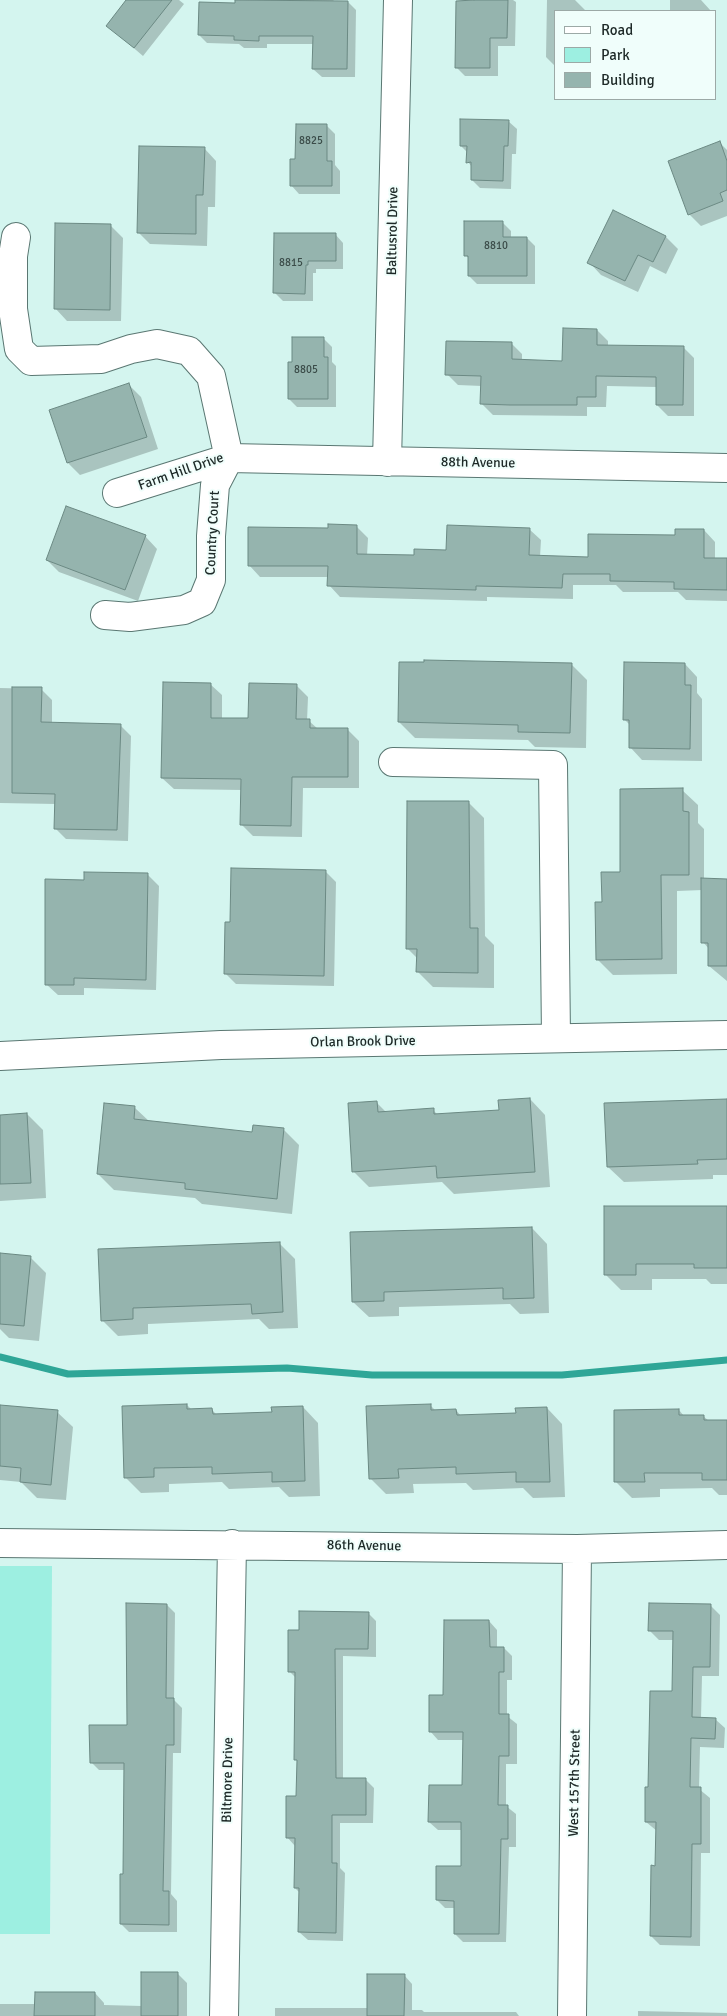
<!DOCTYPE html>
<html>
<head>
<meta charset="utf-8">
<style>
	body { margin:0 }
	#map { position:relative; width:727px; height:2016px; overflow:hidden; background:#d4f5ef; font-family:Signika,sans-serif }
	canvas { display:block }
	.legend { position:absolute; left:554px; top:10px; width:162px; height:90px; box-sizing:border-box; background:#f0fefb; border:1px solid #9ca9a6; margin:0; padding:6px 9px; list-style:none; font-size:15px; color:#1d2927 }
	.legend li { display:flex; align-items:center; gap:10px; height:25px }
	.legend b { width:25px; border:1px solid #9ca9a6 }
</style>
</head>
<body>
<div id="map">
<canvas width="727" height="2016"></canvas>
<ul class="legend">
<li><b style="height:6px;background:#fff"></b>Road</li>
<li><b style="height:14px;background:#9defe1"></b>Park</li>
<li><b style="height:14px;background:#95b4ae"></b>Building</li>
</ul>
</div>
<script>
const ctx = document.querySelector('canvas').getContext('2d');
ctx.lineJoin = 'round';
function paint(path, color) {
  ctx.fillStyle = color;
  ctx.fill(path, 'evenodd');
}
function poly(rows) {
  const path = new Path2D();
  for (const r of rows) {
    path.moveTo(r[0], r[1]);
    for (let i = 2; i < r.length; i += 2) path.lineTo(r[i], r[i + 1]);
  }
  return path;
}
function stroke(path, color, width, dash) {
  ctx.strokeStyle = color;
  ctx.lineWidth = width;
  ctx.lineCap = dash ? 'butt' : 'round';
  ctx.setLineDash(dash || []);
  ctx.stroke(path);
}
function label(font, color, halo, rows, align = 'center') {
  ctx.font = font + ' Signika,sans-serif';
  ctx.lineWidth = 4;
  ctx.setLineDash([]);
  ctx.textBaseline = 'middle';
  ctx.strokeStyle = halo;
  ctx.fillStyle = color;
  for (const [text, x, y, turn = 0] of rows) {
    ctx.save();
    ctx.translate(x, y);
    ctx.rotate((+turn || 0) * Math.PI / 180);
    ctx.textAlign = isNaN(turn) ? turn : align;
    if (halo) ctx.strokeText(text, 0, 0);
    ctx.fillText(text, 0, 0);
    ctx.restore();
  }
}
paint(poly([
	[0,1566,52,1566,50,1934,0,1934]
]), '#9defe1');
paint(poly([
	[125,0,179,0,184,4,143,56,108,26,127,2],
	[236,0,333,0,335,2,348,2,356,10,355,77,322,77,313,69,314,44,267,44,267,48,244,48,239,44,207,43,199,35,237,4],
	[475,0,513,0,516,2,515,46,498,46,498,76,465,76,457,68],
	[547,0,575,0,585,10,556,11,556,67,546,57],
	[670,0,701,0,711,11,670,11],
	[508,121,517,129,516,154,512,154,511,189,480,188,472,180,472,167,468,162,468,153,461,146],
	[327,126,335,134,335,165,340,171,340,194,299,194,291,185,296,160],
	[720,143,727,150,727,216,701,226,689,214],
	[204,148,216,161,215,207,208,207,207,246,150,244,138,232],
	[614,211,666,237,678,249,666,274,650,266,638,292,601,275,589,262],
	[503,223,511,231,511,238,527,238,535,246,535,284,477,284,469,276,469,259,466,255],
	[110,225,123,238,121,321,67,321,55,308],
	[335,234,343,243,343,269,316,269,316,273,313,273,313,301,283,301,275,293],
	[597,330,608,341,608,346,683,347,694,358,694,416,668,416,657,405,657,387,607,386,606,407,587,407,587,416,493,415,482,404,482,386,458,385,447,374,511,343,522,354,522,360,563,362],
	[324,339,332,347,332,362,336,366,336,407,297,407,289,399,293,363],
	[129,385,141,397,158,449,80,475,68,463,50,411],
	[356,526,368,538,367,556,416,557,447,551,529,529,541,540,540,557,589,558,704,530,715,542,715,560,727,560,727,601,686,600,678,592,623,592,616,585,573,585,573,599,487,597,487,601,340,597,329,585,329,577,260,577,249,565,329,529],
	[145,536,157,549,138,601,59,572,47,560],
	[571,664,587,680,586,748,535,747,528,740,415,738,399,722],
	[685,664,697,677,697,693,702,699,702,761,642,760,630,747,630,725,624,719],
	[210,684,222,695,222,719,250,720,296,685,308,697,307,721,309,721,318,729,348,730,359,741,359,788,303,788,302,837,253,836,241,824,242,790,174,789,162,778],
	[0,688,41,689,52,700,52,724,120,725,131,736,128,841,66,839,55,828,56,804,0,803],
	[682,790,698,805,698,823,704,829,704,880,727,880,727,981,709,966,709,949,703,942,703,890,677,891,677,974,613,975,597,959,603,903,621,873],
	[468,802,484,818,485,936,494,945,494,988,433,987,418,972,418,959,408,949],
	[325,871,336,882,334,986,236,984,225,973,231,923],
	[148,875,159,886,156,990,84,988,84,995,58,995,46,984,85,881],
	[530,1099,545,1115,550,1187,454,1194,442,1182,369,1187,353,1171,377,1103,387,1113,433,1110,438,1115,500,1111],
	[727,1101,727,1175,713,1175,713,1179,624,1182,608,1167],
	[105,1104,135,1108,150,1122,253,1133,283,1129,299,1145,292,1214,202,1204,195,1198,114,1190,98,1174],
	[27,1114,43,1130,46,1198,0,1201,0,1116],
	[727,1207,727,1284,711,1284,706,1279,652,1279,652,1290,621,1290,606,1275],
	[532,1228,547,1244,549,1313,520,1314,510,1304,399,1307,399,1316,369,1317,353,1302],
	[279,1243,295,1259,298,1328,269,1329,259,1319,148,1324,148,1334,118,1336,102,1320],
	[0,1254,30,1257,46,1273,39,1341,9,1338,0,1329],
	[187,1405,192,1410,212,1410,217,1415,273,1413,303,1407,318,1423,320,1496,289,1497,279,1487,229,1489,222,1482,169,1484,169,1492,141,1493,125,1477],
	[0,1406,57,1412,73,1427,66,1500,37,1498,21,1482,0,1480],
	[431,1406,436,1411,456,1410,461,1416,517,1414,547,1408,562,1424,565,1497,533,1498,523,1488,473,1490,466,1483,413,1484,414,1493,386,1494,370,1478],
	[679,1410,684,1416,703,1416,709,1421,727,1421,727,1495,719,1495,712,1488,660,1489,660,1497,632,1498,616,1482],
	[167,1605,175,1613,174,1700,182,1708,181,1753,173,1753,171,1894,177,1901,177,1932,129,1932,121,1924,124,1875,125,1770,99,1770,91,1762,128,1727],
	[710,1605,720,1615,719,1676,702,1676,701,1718,715,1719,725,1728,724,1748,700,1747,699,1789,710,1798,710,1853,701,1853,700,1946,660,1945,651,1936,657,1867,657,1831,646,1822,649,1788,673,1692,674,1640,659,1640,650,1631],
	[368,1613,376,1621,376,1657,343,1656,343,1779,365,1779,374,1788,373,1823,340,1823,340,1868,345,1873,343,1941,308,1940,299,1932,300,1893,295,1888,295,1846,287,1837,297,1797,298,1762,296,1759,297,1679,289,1671,300,1631],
	[489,1621,497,1630,497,1648,504,1648,512,1656,512,1680,507,1680,507,1716,517,1724,517,1764,506,1764,506,1806,516,1814,516,1847,509,1847,506,1942,463,1942,455,1934,455,1908,445,1908,437,1900,462,1867,463,1830,438,1830,429,1822,463,1787,464,1740,438,1740,430,1731,444,1696],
	[178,1974,187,1983,187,2016,0,2016,0,2004,36,2004,95,1993,104,2003,104,2005,142,2006],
	[404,1975,412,1984,412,2010,422,2010,424,2012,516,2012,519,2016,275,2016,275,2008,368,2008],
	[638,2011,727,2013,727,2016,638,2016]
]), '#0003');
stroke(poly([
	[0,1357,68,1374,287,1368,372,1375,562,1375,727,1360]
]), '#2fa697', 7);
const building = poly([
	[126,0,172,0,134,48,106,26,126,0],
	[235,0,348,1,347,69,312,69,313,36,259,36,259,41,234,40,234,36,198,35,199,2,235,3,235,0],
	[474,0,508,0,507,38,490,38,490,68,455,68,456,1,474,0],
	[460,119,509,120,508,146,504,146,503,181,471,180,471,162,466,163,467,146,460,146,460,119],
	[296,124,327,124,327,161,332,161,332,186,290,186,290,159,295,159,296,124],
	[720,141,727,161,727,190,720,193,723,201,688,215,668,161,720,141],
	[139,146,205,147,203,195,196,195,196,234,137,233,139,146],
	[613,210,666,236,653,262,638,255,625,281,587,263,613,210],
	[464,221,503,221,503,237,527,237,527,276,468,276,468,256,464,256,464,221],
	[55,223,111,224,110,310,54,309,55,223],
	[274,233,336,233,336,261,308,261,308,265,306,265,305,294,273,293,274,233],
	[563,328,597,329,597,345,684,346,683,405,656,405,656,377,596,376,596,397,577,397,577,405,510,405,480,404,481,376,445,375,446,341,512,342,512,359,562,361,563,328],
	[292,337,324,337,324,357,328,357,328,399,288,399,288,362,292,362,292,337],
	[129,383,147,437,67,463,49,410,129,383],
	[66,506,146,535,125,590,46,560,66,506],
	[328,524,357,525,357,554,414,555,414,549,446,550,447,525,530,528,529,555,588,557,588,534,675,535,675,529,704,529,704,558,727,558,727,590,674,589,674,582,610,581,610,574,563,574,562,588,476,586,476,590,327,586,328,566,248,566,248,527,328,528,328,524],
	[424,660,572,663,570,733,518,732,518,725,398,722,399,662,424,662,424,660],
	[624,662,685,663,685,685,691,685,690,749,629,748,629,720,623,720,624,662],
	[163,682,211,683,211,718,248,718,249,683,297,684,296,719,310,719,310,728,348,728,348,777,292,777,291,826,240,825,241,779,161,778,163,682],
	[12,687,42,687,41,722,121,724,117,830,54,829,55,794,12,793,12,687],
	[683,788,683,811,689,812,689,875,661,875,662,959,596,960,595,902,602,902,601,872,620,872,620,789,683,788],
	[407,801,469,801,470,928,478,928,478,973,416,972,417,949,406,949,407,801],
	[231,868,326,870,324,976,224,974,225,922,230,922,231,868],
	[84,872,148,873,146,980,74,978,74,985,45,985,45,879,84,880,84,872],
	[701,878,727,879,727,966,708,966,708,943,701,943,701,878],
	[530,1098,535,1172,437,1178,436,1166,352,1172,348,1103,377,1101,378,1112,434,1108,434,1114,499,1110,498,1100,530,1098],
	[727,1099,727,1159,697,1160,698,1164,607,1167,604,1103,727,1099],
	[104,1103,135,1106,134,1119,252,1132,253,1125,284,1128,277,1199,185,1189,185,1183,97,1174,104,1103],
	[27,1113,31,1183,0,1184,0,1115,27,1113],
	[604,1206,727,1206,727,1268,694,1268,694,1264,636,1264,636,1275,604,1275,604,1206],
	[532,1227,534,1298,503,1299,503,1288,384,1292,384,1301,352,1302,350,1232,532,1227],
	[280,1242,283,1312,252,1314,251,1304,133,1308,133,1319,101,1321,98,1249,280,1242],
	[0,1253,31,1256,24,1326,0,1324,0,1253],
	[187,1404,187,1409,212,1408,213,1414,272,1412,271,1407,303,1406,305,1481,272,1482,272,1472,212,1474,212,1467,154,1468,154,1477,124,1478,122,1406,187,1404],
	[431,1404,431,1410,456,1409,457,1415,516,1413,515,1408,547,1407,550,1482,516,1482,516,1472,456,1474,456,1467,398,1469,399,1478,369,1479,366,1406,431,1404],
	[0,1405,58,1410,51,1485,20,1482,21,1468,0,1466,0,1405],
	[679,1409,679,1415,704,1415,704,1420,727,1420,727,1480,702,1480,702,1473,644,1473,645,1482,614,1482,614,1410,679,1409],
	[126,1603,167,1604,166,1698,174,1698,174,1745,166,1745,163,1891,169,1891,169,1925,120,1924,120,1874,123,1874,124,1763,90,1763,89,1725,127,1725,126,1603],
	[649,1603,711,1604,710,1667,693,1667,692,1717,716,1718,715,1739,691,1738,690,1787,701,1787,701,1844,692,1844,691,1937,650,1936,651,1865,655,1866,656,1822,645,1822,645,1787,648,1787,650,1691,672,1691,673,1631,648,1631,649,1603],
	[299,1611,369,1612,368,1649,335,1649,336,1778,366,1778,366,1815,332,1815,332,1863,337,1863,336,1933,298,1932,299,1888,294,1888,295,1838,286,1838,286,1796,296,1796,297,1760,294,1760,295,1672,288,1672,288,1630,299,1630,299,1611],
	[444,1620,489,1620,490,1647,504,1647,504,1672,499,1672,499,1714,509,1714,509,1756,499,1756,498,1805,508,1805,508,1839,501,1839,499,1934,454,1934,454,1901,436,1900,436,1866,461,1866,461,1822,428,1822,429,1785,462,1785,463,1732,429,1732,429,1695,443,1695,444,1620],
	[141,1972,178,1972,178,2016,141,2016,141,1972],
	[367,1974,405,1974,404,2016,367,2016,367,1974],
	[35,1992,95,1992,95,2016,34,2016,35,1992]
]);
paint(building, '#95b4ae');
stroke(building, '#6b8983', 1);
const minor = poly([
	[16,237,13,256,13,309,19,349,31,361,101,359,131,349,157,344,189,351,211,376,229,458,117,493],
	[387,462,398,0],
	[105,615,130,617,184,610,202,602,211,580,211,536,215,485,229,458,727,468],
	[393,762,553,765,556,1038],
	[0,1056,221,1045,727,1035],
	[0,1543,577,1549,727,1545],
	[224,2016,232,1544],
	[572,2016,577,1549]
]);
stroke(minor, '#5a7772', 30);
stroke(minor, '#fff', 28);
label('11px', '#3b4c49', null, [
	["8825",311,141],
	["8810",496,246],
	["8815",291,263],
	["8805",306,370]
]);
label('14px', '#1d2927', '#f0fefb', [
	["Baltusrol Drive",393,231,-89],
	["88th Avenue",478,463,1],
	["Farm Hill Drive",181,472,-19],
	["Country Court",213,533,-87],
	["Orlan Brook Drive",363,1042,-1],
	["86th Avenue",364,1546,1],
	["Biltmore Drive",228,1780,-89],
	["West 157th Street",575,1783,-89]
]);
</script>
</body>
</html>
